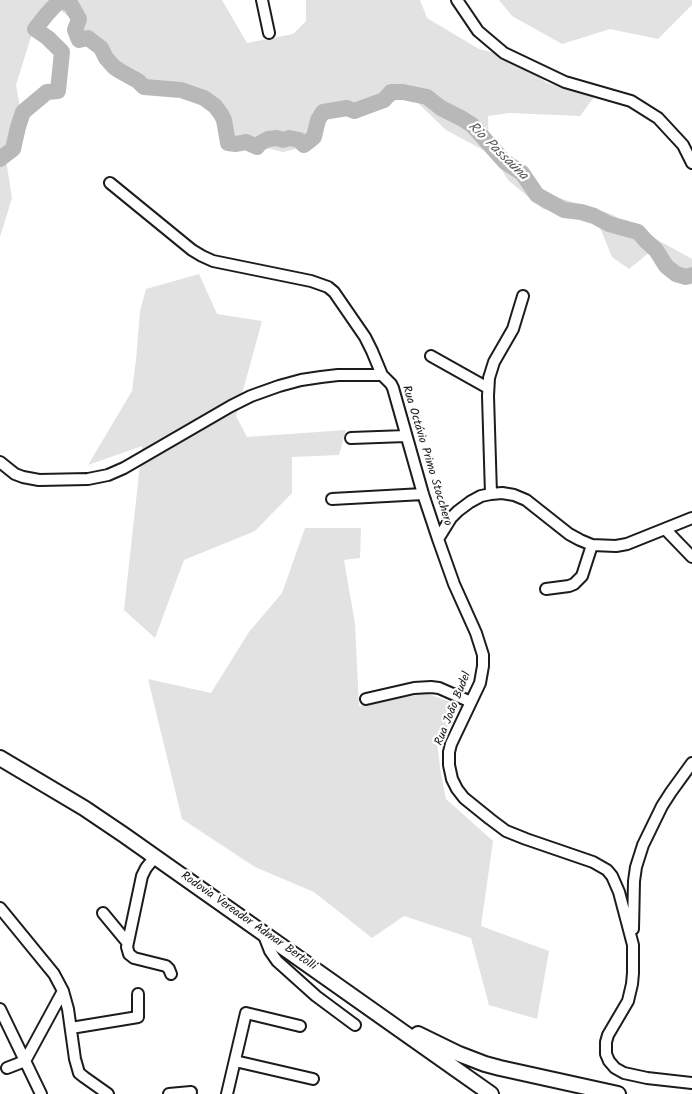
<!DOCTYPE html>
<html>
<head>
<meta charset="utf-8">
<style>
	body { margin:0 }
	canvas { display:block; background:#fff }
</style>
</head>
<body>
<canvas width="692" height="1094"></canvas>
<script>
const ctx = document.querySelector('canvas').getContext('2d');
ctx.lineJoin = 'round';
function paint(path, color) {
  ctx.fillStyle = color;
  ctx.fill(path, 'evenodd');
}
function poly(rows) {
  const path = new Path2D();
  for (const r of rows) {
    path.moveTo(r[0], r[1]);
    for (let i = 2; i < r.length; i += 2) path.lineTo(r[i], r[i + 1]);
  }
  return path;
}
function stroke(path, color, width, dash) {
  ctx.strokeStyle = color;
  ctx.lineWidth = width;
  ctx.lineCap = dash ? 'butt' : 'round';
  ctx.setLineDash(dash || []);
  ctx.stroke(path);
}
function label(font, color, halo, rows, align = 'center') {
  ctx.font = font + ' Kalam,sans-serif';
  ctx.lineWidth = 4.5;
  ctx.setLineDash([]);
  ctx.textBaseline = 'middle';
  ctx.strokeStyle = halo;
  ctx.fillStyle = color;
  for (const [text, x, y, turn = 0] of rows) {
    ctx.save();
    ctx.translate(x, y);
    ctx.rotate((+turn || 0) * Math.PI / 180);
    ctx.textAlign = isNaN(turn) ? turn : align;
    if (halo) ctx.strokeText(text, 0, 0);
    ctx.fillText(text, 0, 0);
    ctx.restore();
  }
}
paint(poly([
	[0,0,222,0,247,43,293,34,306,21,306,0,420,0,427,18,479,49,507,56,547,83,595,96,580,116,510,113,488,116,489,150,507,171,540,192,611,214,692,259,692,268,681,277,650,252,629,269,612,257,596,218,543,209,509,181,491,154,446,130,418,103,402,97,380,109,327,112,311,145,283,152,229,139,206,107,191,97,153,95,110,73,73,20,55,6,34,27,16,85,21,113,6,160,12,198,0,237],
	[499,0,692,0,692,5,658,39,610,29,562,44,512,16],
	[199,274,217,314,262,321,236,416,247,437,346,430,339,455,292,457,292,493,255,531,184,560,155,638,124,610,142,446,88,465,132,391,136,360,140,311,146,289],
	[305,528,361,528,360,558,344,560,355,624,359,706,426,693,461,706,437,743,441,774,446,799,493,841,481,926,549,951,537,1019,489,1005,471,938,404,916,372,938,314,892,255,867,182,819,148,679,211,693,249,632,282,593]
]), '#e2e2e2');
stroke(poly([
	[0,159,13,149,18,127,23,112,47,92,58,91,62,52,48,38,35,29,47,14,60,0,71,5,79,19,75,30,79,40,88,38,101,48,106,58,114,67,120,71,138,81,144,87,181,90,204,98,215,106,221,114,224,120,228,143,236,144,246,142,257,147,259,144,268,139,277,138,283,140,289,138,299,140,304,145,314,137,318,120,323,112,347,108,354,111,384,100,391,92,403,92,427,97,441,108,461,118,472,125,505,162,522,173,537,195,564,210,581,212,594,216,609,224,638,232,646,241,656,250,666,266,676,274,686,277,692,275]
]), '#b8b8b8', 16);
const minor = poly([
	[262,0,269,33],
	[457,0,478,31,504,53,565,82,631,101,658,118,683,145,692,163],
	[110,183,192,250,202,256,213,261,311,281,328,287,334,292,365,337,372,351,382,375,391,384,393,388,423,494,438,539],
	[431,356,488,388],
	[351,438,406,436],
	[0,462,15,474,23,477,39,480,88,479,108,475,124,468,231,406,251,396,279,386,301,380,321,377,338,375,382,375],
	[491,494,488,396,489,378,494,362,513,329,523,296],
	[332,499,423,494],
	[692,518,627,544,616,546,592,545,580,540,569,534,526,500,514,495,502,493,491,494,481,496,470,502,458,511,451,518,438,539,454,584,476,633,483,655,483,666,480,683,451,744,449,752,449,765,452,779,457,789,464,798,490,819,506,831,526,839,593,862,607,870,612,876,619,892,633,945,633,973,632,984,628,1001,608,1035,606,1042,606,1054,609,1061,615,1068,624,1073,647,1078,692,1083],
	[665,529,692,557],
	[546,589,569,586,574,584,582,576,592,545],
	[366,699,414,688,431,687,439,688,471,702],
	[155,857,146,868,142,876,127,947,129,954,134,958,166,966,169,969,171,974],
	[0,908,54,974,63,991,68,1009,75,1059,79,1073,84,1077,108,1094],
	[103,913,127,942],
	[633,929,634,881,636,867,643,845,662,806,671,792,692,763],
	[263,933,270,951,277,961,316,996,355,1025],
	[0,1009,41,1094],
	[71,1028,138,1017,138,994],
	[235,1061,313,1079],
	[7,1068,25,1061,63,991],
	[169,1094,191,1092],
	[227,1094,246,1013,300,1026]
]);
const highway = poly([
	[0,758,84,808,124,835,491,1094],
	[418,1034,459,1054,485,1064,500,1068,618,1094]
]);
stroke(minor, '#1c1c1c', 14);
stroke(highway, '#1c1c1c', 18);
stroke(minor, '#fff', 10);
stroke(highway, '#fff', 14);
label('12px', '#1c1c1c', '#fff', [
	["Rua Octávio Primo Stocchero",426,456,73],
	["Rua João Budel",454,709,-68],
	["Rodovia Vereador Admar Bertolli",248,922,35]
]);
label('italic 14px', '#5a5a5a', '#fff', [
	["Rio Passaúna",497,152,44]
]);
</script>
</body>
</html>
